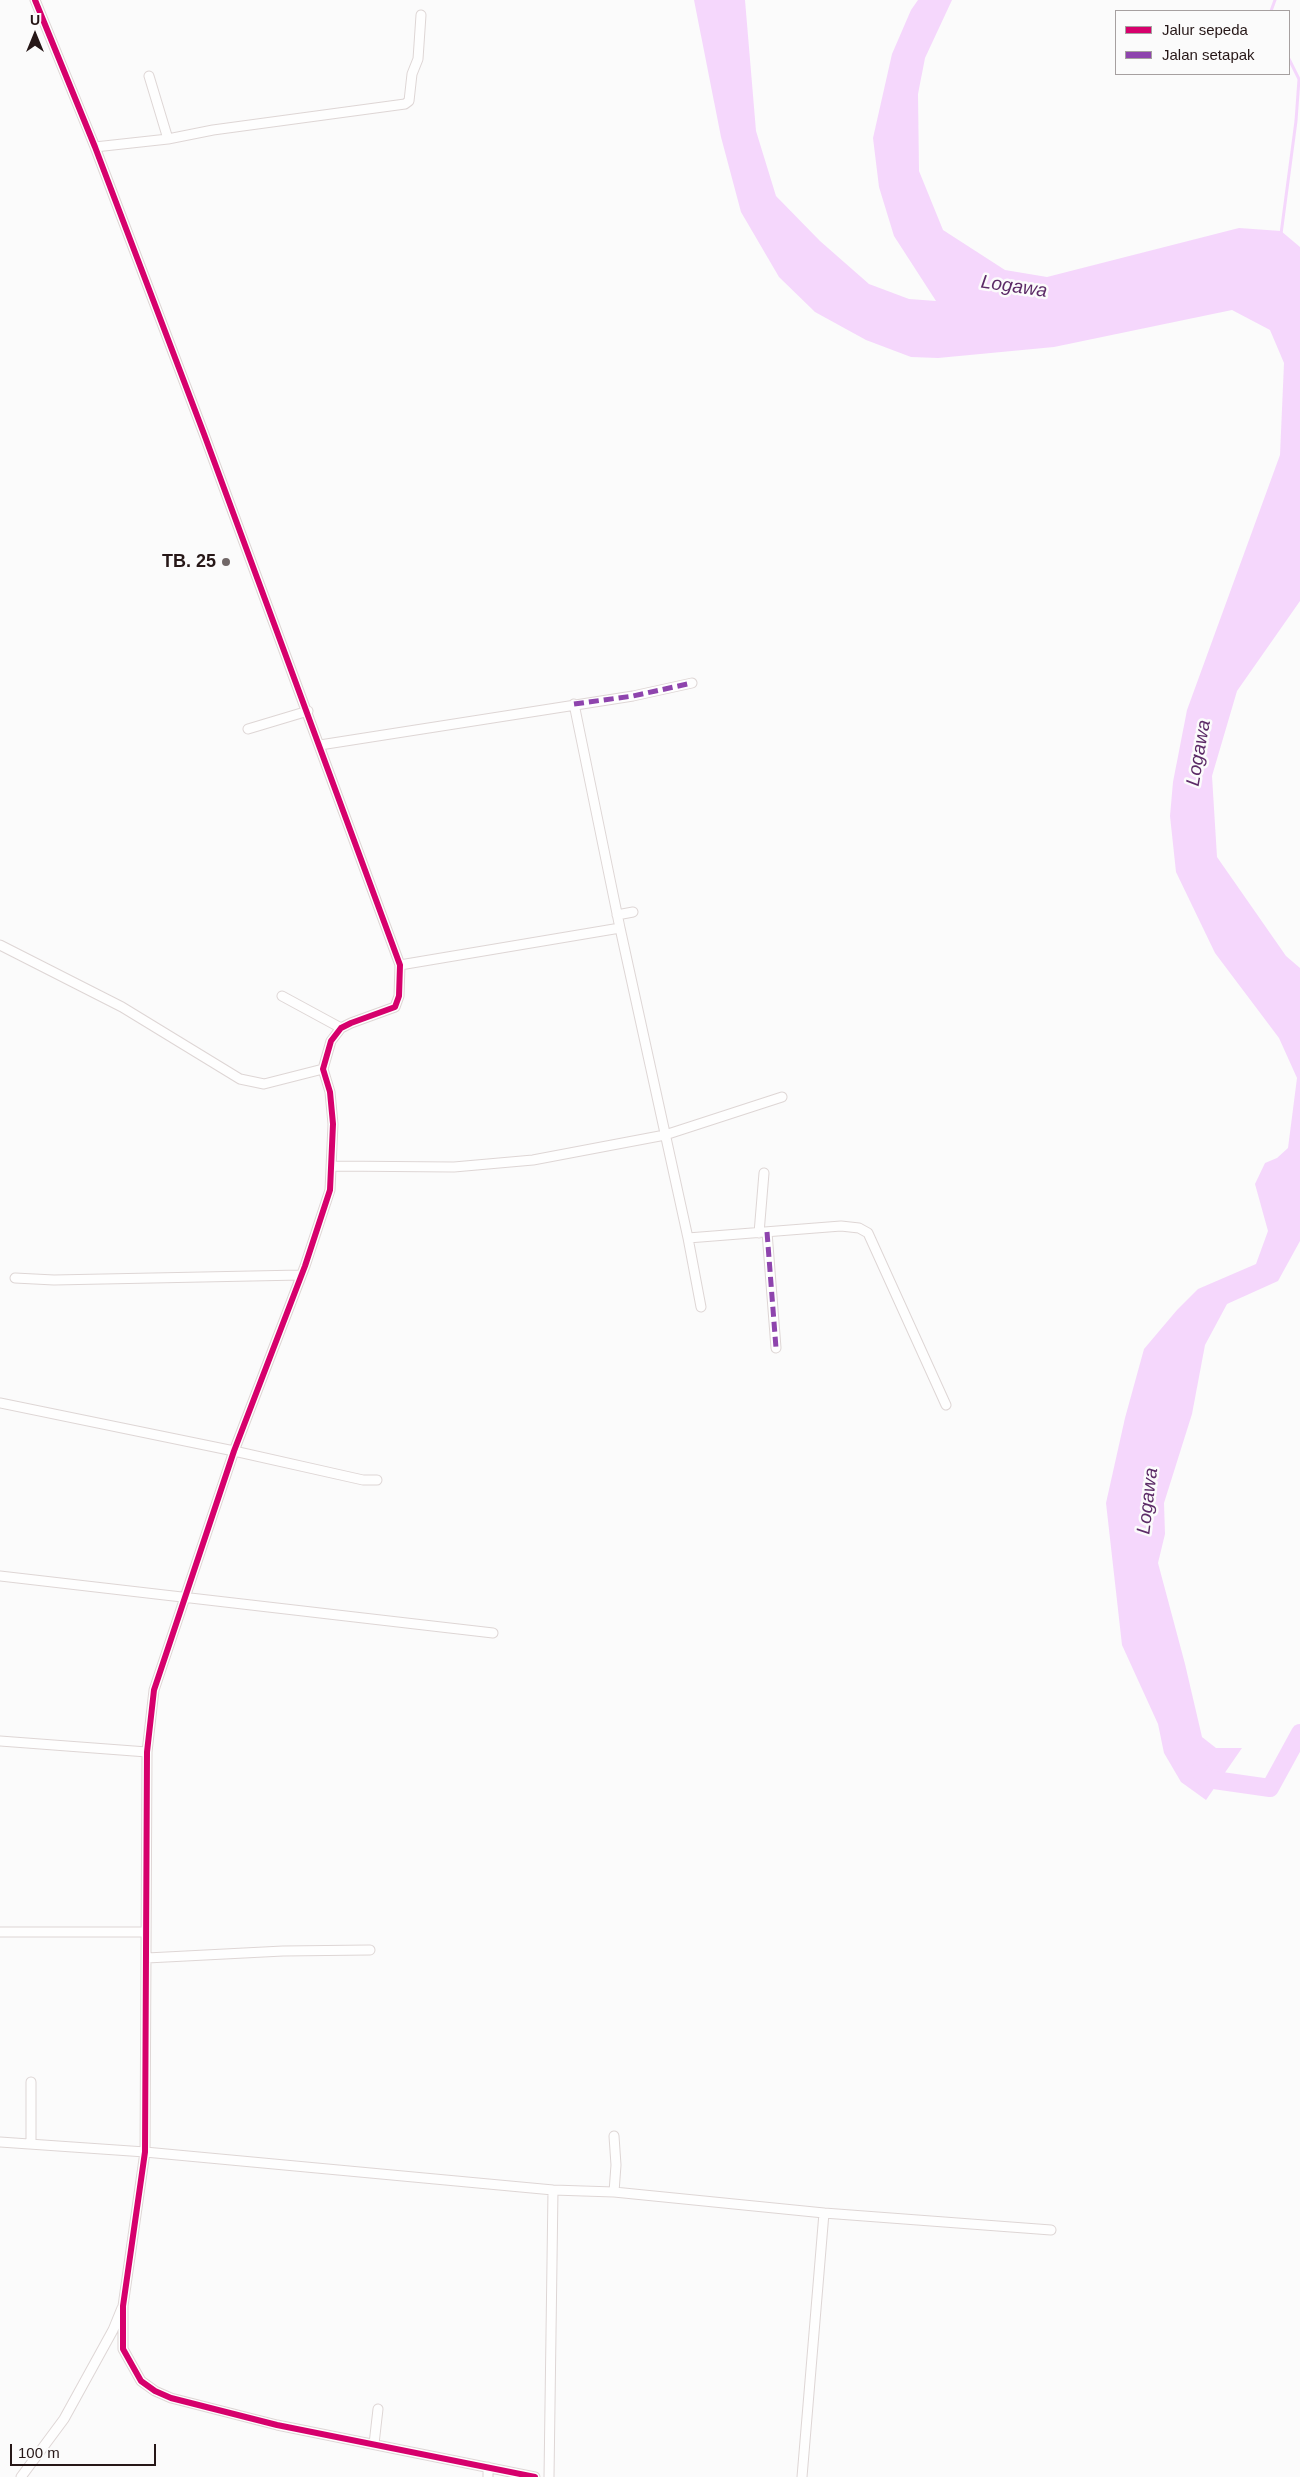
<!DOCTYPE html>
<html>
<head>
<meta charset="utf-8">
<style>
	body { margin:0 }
	#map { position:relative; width:1300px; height:2477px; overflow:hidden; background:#fbfbfb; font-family:Helvetica,sans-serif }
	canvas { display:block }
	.legend { position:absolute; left:1115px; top:10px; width:175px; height:65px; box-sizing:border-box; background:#fbfbfb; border:1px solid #a6a0a0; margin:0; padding:6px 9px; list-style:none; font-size:15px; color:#261717 }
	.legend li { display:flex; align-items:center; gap:10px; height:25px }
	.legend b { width:25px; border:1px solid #a6a0a0 }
	.north { position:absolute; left:10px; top:10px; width:50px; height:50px; -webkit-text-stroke:4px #fbfbfb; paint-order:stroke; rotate:0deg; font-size:14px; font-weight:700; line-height:20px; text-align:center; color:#261717 }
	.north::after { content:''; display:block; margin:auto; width:18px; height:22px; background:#261717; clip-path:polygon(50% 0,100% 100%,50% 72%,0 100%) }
	.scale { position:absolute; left:10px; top:2444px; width:146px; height:22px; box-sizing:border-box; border:2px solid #261717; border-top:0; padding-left:6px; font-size:15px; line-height:18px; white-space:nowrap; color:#261717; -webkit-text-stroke:4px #fbfbfb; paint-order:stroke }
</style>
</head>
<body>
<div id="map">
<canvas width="1300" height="2477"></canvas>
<ul class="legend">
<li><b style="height:6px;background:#d6006c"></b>Jalur sepeda</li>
<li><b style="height:6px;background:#8e44ad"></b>Jalan setapak</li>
</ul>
<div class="north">U</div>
<div class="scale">100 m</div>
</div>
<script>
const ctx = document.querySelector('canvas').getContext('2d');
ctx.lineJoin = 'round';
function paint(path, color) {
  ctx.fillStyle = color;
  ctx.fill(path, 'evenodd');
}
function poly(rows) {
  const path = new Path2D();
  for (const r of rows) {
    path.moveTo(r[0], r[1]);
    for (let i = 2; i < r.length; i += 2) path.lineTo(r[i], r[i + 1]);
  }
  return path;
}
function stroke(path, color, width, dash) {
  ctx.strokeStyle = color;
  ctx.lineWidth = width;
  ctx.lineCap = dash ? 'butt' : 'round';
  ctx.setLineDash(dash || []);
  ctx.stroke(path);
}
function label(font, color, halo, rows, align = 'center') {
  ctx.font = font + ' Helvetica,sans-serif';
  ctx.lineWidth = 5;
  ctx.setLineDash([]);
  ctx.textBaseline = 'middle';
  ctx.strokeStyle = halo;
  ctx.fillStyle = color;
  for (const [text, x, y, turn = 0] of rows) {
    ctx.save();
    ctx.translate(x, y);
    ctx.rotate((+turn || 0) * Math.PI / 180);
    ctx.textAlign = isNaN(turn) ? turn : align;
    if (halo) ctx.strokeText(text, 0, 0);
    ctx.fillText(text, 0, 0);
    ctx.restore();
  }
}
paint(poly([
	[694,0,745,0,756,131,776,196,820,241,869,284,909,299,936,301,894,236,879,187,873,138,892,54,911,10,918,0,952,0,925,58,918,94,919,171,943,230,1005,270,1047,277,1239,228,1281,231,1300,247,1300,601,1237,691,1212,776,1217,857,1286,956,1300,968,1300,1241,1278,1281,1227,1304,1205,1345,1192,1414,1164,1503,1165,1534,1158,1563,1185,1664,1202,1737,1216,1748,1242,1748,1206,1800,1181,1782,1164,1753,1158,1724,1122,1645,1106,1503,1125,1418,1144,1349,1177,1310,1198,1289,1256,1264,1268,1231,1255,1184,1265,1163,1277,1158,1288,1148,1297,1078,1279,1038,1215,953,1176,872,1170,816,1173,782,1187,710,1280,455,1284,363,1270,330,1232,310,1054,347,938,358,911,357,866,340,815,312,779,277,741,212,721,137]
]), '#f5d7fc');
stroke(poly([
	[1271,11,1275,0],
	[1281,234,1296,121,1299,79,1289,59]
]), '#f5d7fc', 3);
stroke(poly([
	[1200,1771,1207,1779,1270,1788,1300,1733]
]), '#f5d7fc', 18);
const minor = poly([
	[35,0,95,147,204,434,400,965,399,996,395,1007,351,1023,341,1028,331,1041,323,1069,330,1092,333,1124,330,1190,305,1266,234,1451,154,1690,147,1752,145,2152,123,2306,123,2349,141,2381,155,2391,171,2398,277,2425,535,2477],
	[149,76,168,139],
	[95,147,168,139,213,130,405,104,409,101,412,74,418,59,421,15],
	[574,704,620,928],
	[248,729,308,711],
	[320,745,633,696,692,683],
	[617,915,633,912],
	[0,945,122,1007,240,1079,264,1084,323,1069],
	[400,965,620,928,688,1238,701,1307],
	[282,996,341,1028],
	[332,1166,454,1167,533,1160,665,1135,782,1097],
	[767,1232,776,1348],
	[759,1233,764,1173],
	[688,1238,841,1226,859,1228,868,1233,946,1405],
	[15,1278,54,1280,301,1275],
	[0,1403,234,1451,363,1480,377,1480],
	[0,1576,493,1633],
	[0,1741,147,1752],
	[0,1932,146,1932],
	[147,1958,283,1951,370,1950],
	[31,2082,31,2144],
	[614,2136,616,2165,614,2192],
	[0,2142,145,2152,553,2190,614,2192,824,2213,802,2477],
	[824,2213,1051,2230],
	[374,2444,378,2409],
	[21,2477,64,2419,113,2330,122,2308],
	[488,2477,488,2467],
	[549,2477,553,2190]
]);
stroke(minor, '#ded6d5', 11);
stroke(minor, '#fefefe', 9);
stroke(poly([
	[574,704,633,696,692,683],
	[767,1232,776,1348]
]), '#8e44ad', 5, [10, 5]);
stroke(poly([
	[35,0,95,147,204,434,400,965,399,996,395,1007,351,1023,341,1028,331,1041,323,1069,330,1092,333,1124,330,1190,305,1266,234,1451,154,1690,147,1752,145,2152,123,2306,123,2349,141,2381,155,2391,171,2398,277,2425,535,2477]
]), '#d6006c', 6);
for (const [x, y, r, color] of [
	[226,562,5,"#716767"]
]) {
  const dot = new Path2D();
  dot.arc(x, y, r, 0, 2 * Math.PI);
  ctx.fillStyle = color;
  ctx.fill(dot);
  stroke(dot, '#fbfbfb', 2);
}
label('bold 18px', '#261717', '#fbfbfb', [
	["TB. 25",216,562]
], 'right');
label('italic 19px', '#5c2b67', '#fbfbfb', [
	["Logawa",1014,287,8],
	["Logawa",1199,753,-80],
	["Logawa",1148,1501,-83]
]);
</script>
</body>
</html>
